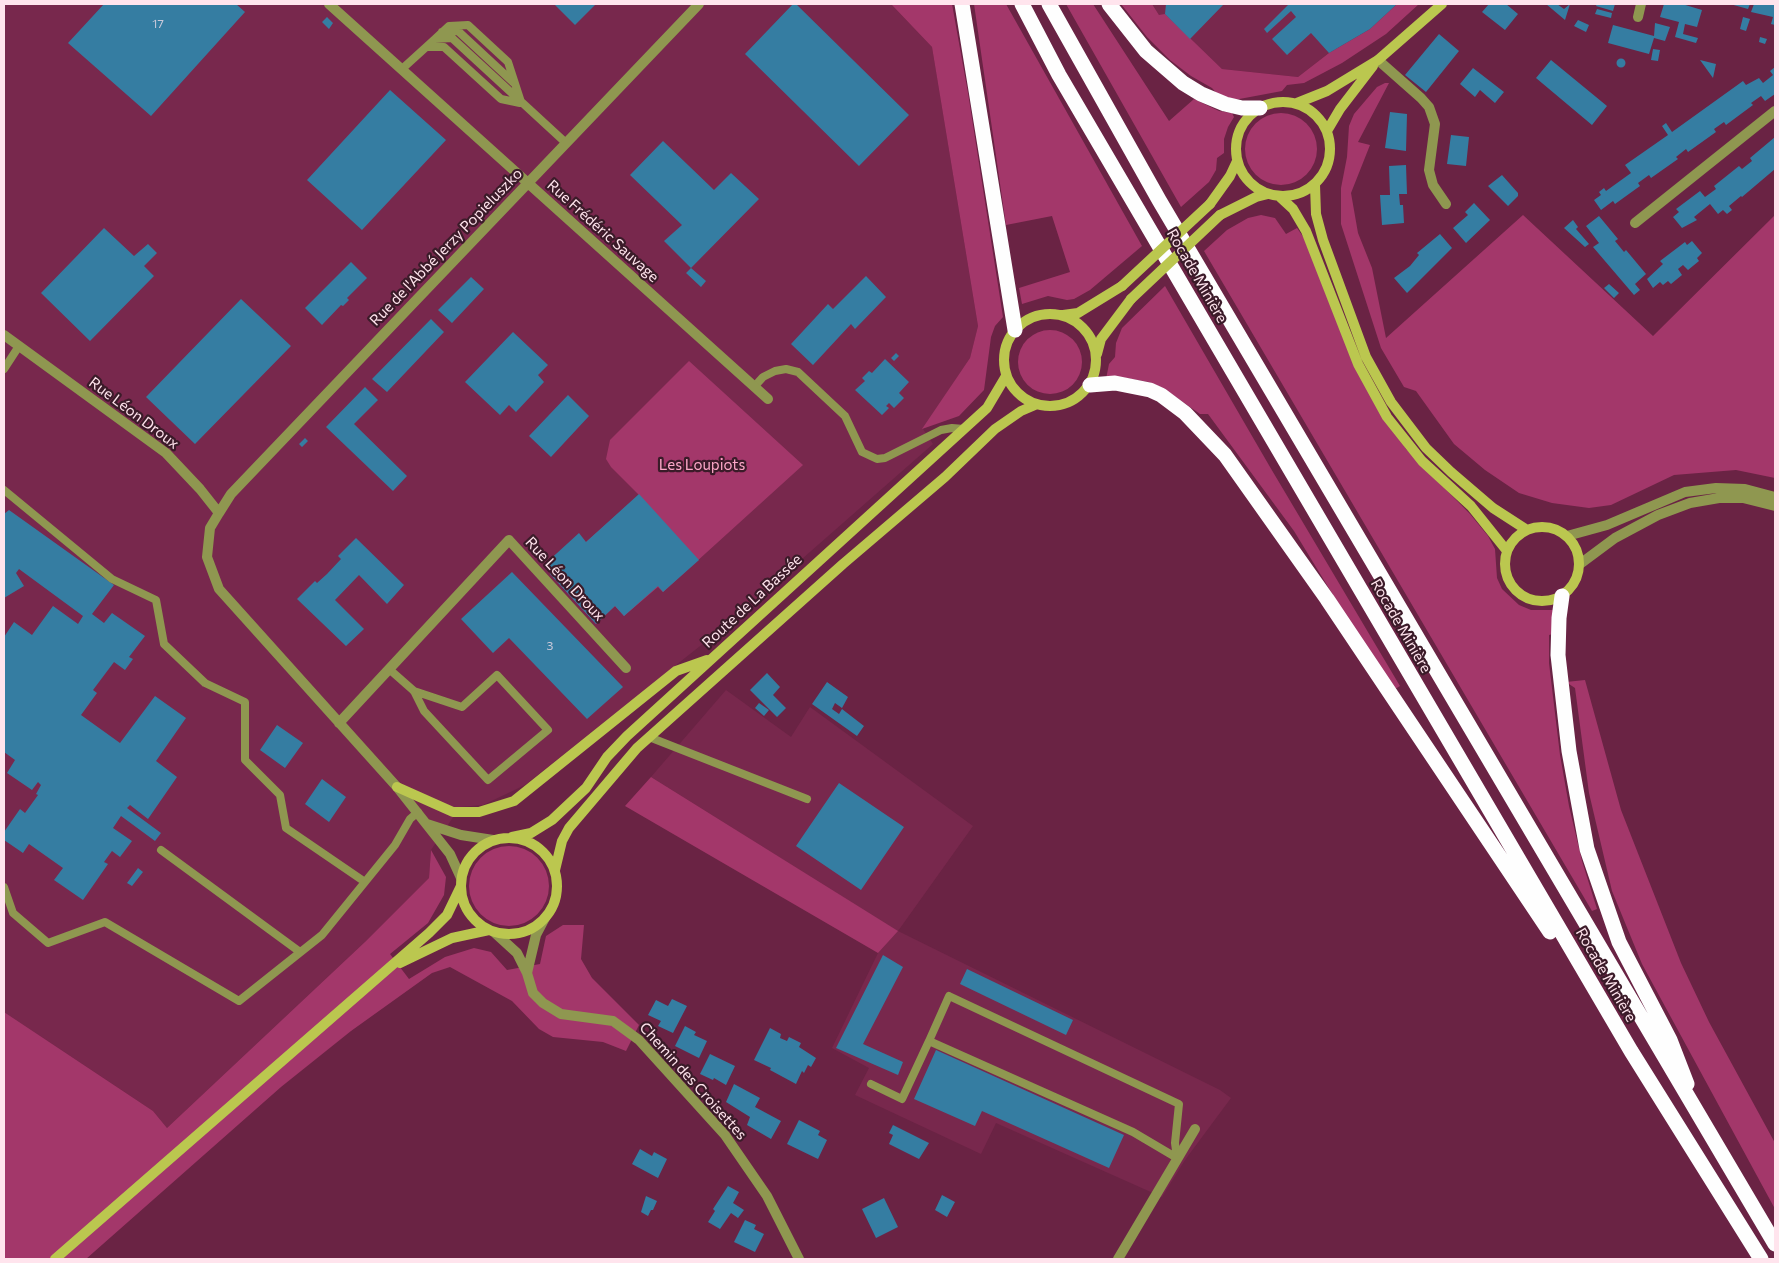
<!DOCTYPE html>
<html>
<head>
<meta charset="utf-8">
<style>
	body { margin:0 }
	#map { position:relative; width:1779px; height:1263px; overflow:hidden; background:#6a2344; font-family:Commissioner,sans-serif }
	canvas { display:block }
	.frame { position:absolute; inset:0; border:5px solid #ffe4ed; pointer-events:none }
</style>
</head>
<body>
<div id="map">
<canvas width="1779" height="1263"></canvas>
<div class="frame"></div>
</div>
<script>
const ctx = document.querySelector('canvas').getContext('2d');
ctx.lineJoin = 'round';
function paint(path, color) {
  ctx.fillStyle = color;
  ctx.fill(path, 'evenodd');
}
function poly(rows) {
  const path = new Path2D();
  for (const r of rows) {
    if (r.length === 3) {
      path.moveTo(r[0] + r[2], r[1]);
      path.arc(r[0], r[1], r[2], 0, 2 * Math.PI);
      continue;
    }
    path.moveTo(r[0], r[1]);
    for (let i = 2; i < r.length; i += 2) path.lineTo(r[i], r[i + 1]);
  }
  return path;
}
function stroke(path, color, width, dash) {
  ctx.strokeStyle = color;
  ctx.lineWidth = width;
  ctx.lineCap = dash ? 'butt' : 'round';
  ctx.setLineDash(dash || []);
  ctx.stroke(path);
}
function label(font, color, halo, rows, align = 'center') {
  ctx.font = font + ' Commissioner,sans-serif';
  ctx.lineWidth = 4.5;
  ctx.setLineDash([]);
  ctx.textBaseline = 'middle';
  ctx.strokeStyle = halo;
  ctx.fillStyle = color;
  for (const [text, x, y, turn = 0] of rows) {
    ctx.save();
    ctx.translate(x, y);
    ctx.rotate((+turn || 0) * Math.PI / 180);
    ctx.textAlign = isNaN(turn) ? turn : align;
    if (halo) ctx.strokeText(text, 0, 0);
    ctx.fillText(text, 0, 0);
    ctx.restore();
  }
}
paint(poly([
	[4,4,891,4,932,47,978,326,970,358,923,429,933,444,729,623,525,785,483,805,460,807,431,850,429,878,366,941,167,1128,153,1111,4,1012],
	[1152,4,1397,4,1370,29,1329,53,1298,77,1222,69,1190,39,1159,15],
	[726,690,791,737,810,707,973,826,898,931,1220,1090,1231,1098,1185,1160,1162,1197,996,1123,981,1154,855,1095,869,1068,832,1048,878,953,897,931,651,777]
]), '#78284d');
paint(poly([
	[891,4,952,4,968,93,1003,317,995,326,991,337,984,390,959,416,922,429,970,358,978,326,932,47],
	[974,4,1006,4,1142,246,1090,290,1074,299,1067,300,1048,296,1022,304,1019,288,1070,272,1052,216,1006,225],
	[1066,4,1093,4,1169,121,1194,99,1219,111,1232,113,1234,117,1228,127,1224,139,1224,153,1217,158,1216,170,1209,182,1181,207],
	[1121,4,1152,4,1159,15,1165,14,1222,69,1298,77,1329,53,1370,29,1397,4,1419,4,1386,34,1342,63,1304,83,1287,85,1282,91,1234,100,1219,96,1212,88,1191,76,1170,60,1147,37],
	[1385,83,1389,83,1358,142,1370,145,1351,193,1358,233,1372,268,1386,338,1523,215,1653,336,1775,215,1775,478,1736,470,1674,475,1611,505,1589,508,1552,503,1519,493,1485,470,1454,444,1416,391,1404,387,1381,348,1341,224,1341,188,1347,157,1349,126,1354,114,1377,87],
	[1281,149,36],
	[1261,215,1275,218,1286,234,1297,228,1304,238,1346,345,1406,449,1470,514,1488,536,1495,549,1497,578,1502,589,1519,605,1531,610,1553,610,1553,634,1549,635,1549,663,1560,755,1569,806,1582,861,1597,909,1592,911,1204,251,1227,230,1248,218],
	[1165,286,1270,467,1400,686,1395,689,1355,631,1294,531,1208,414,1200,414,1163,388,1149,382,1120,377,1106,379,1109,364,1115,357,1116,343,1122,328],
	[1050,362,32],
	[689,361,803,465,663,592,658,587,624,616,615,606,596,624,550,574,639,495,611,467,606,459,610,440],
	[1585,680,1621,810,1681,963,1709,1022,1775,1143,1775,1209,1642,964,1612,891,1589,793,1575,688,1566,682],
	[651,777,898,931,878,953,625,806],
	[509,886,40],
	[431,850,446,877,444,895,428,923,390,954,409,979,445,957,474,948,491,952,507,970,540,964,546,936,563,925,584,925,581,959,592,978,639,1025,626,1051,603,1042,553,1037,539,1029,512,1001,450,967,432,973,351,1031,281,1087,86,1259,4,1259,4,1012,153,1111,167,1128,366,941,429,878]
]), '#a3376a');
paint(poly([
	[104,4,236,4,245,12,151,116,68,43],
	[554,4,596,4,575,25],
	[793,4,796,4,909,115,859,166,745,54],
	[1166,4,1224,4,1190,39,1165,14],
	[1289,4,1397,4,1370,29,1329,53,1311,33,1287,55,1272,39,1296,17,1291,11,1267,33,1264,29],
	[1489,4,1506,4,1518,14,1505,30,1482,12],
	[1546,4,1557,4,1564,9,1570,4,1565,20],
	[1597,4,1615,4,1613,11,1596,6],
	[1664,4,1682,4,1702,10,1697,27,1685,24,1683,34,1698,38,1696,43,1675,37,1679,22,1660,17],
	[1730,4,1750,4,1748,9],
	[1754,4,1775,4,1775,25,1771,24,1773,17,1751,12],
	[1597,9,1612,13,1611,18,1595,14],
	[327,17,333,23,329,29,322,22],
	[1743,17,1750,19,1746,31,1740,29],
	[1578,20,1589,25,1586,32,1574,26],
	[1655,23,1670,27,1665,41,1654,38,1649,54,1608,43,1613,25,1654,36],
	[1439,34,1459,51,1426,92,1405,75],
	[1760,37,1767,39,1765,44,1759,42],
	[1653,49,1660,50,1658,61,1651,60],
	[1621,63,4.5],
	[1551,60,1607,106,1592,125,1536,78],
	[1700,60,1716,64,1713,78],
	[1775,67,1775,94,1765,101,1761,96,1751,103,1753,105,1726,125,1724,122,1714,129,1716,132,1688,152,1686,149,1676,157,1678,159,1651,178,1649,175,1638,183,1640,186,1615,204,1613,201,1601,210,1594,200,1601,195,1599,192,1604,188,1606,191,1631,173,1625,165,1668,135,1662,126,1666,123,1672,132,1743,81,1746,85,1759,78,1763,83,1773,75,1770,71],
	[1473,68,1504,92,1495,103,1480,90,1475,97,1460,84],
	[390,90,446,140,362,230,307,180],
	[1390,112,1407,114,1406,151,1385,148],
	[1451,135,1469,137,1466,166,1447,164],
	[1775,137,1775,169,1742,197,1741,196,1729,206,1732,210,1727,214,1723,210,1718,214,1710,204,1694,217,1697,220,1682,228,1673,217,1679,212,1676,209,1700,191,1705,197,1716,189,1714,186,1739,166,1742,169,1752,161,1750,158],
	[663,141,714,190,731,173,759,199,691,268,706,281,701,287,686,273,691,268,664,241,682,225,630,175],
	[1406,165,1407,194,1399,194,1400,205,1403,205,1404,223,1382,225,1380,195,1390,195,1389,166],
	[1502,175,1518,193,1518,196,1508,206,1488,186],
	[1474,203,1490,220,1466,243,1453,228,1468,215,1465,212],
	[1599,216,1618,239,1615,241,1624,252,1626,250,1646,274,1635,284,1640,290,1634,295,1593,247,1599,243,1586,226],
	[1573,220,1578,227,1576,229,1589,244,1585,247,1564,228],
	[104,228,134,256,148,244,157,253,144,266,154,276,90,341,41,293],
	[1440,234,1452,248,1407,293,1394,278,1410,266,1419,255,1417,253],
	[1692,241,1702,253,1697,258,1699,261,1688,270,1683,265,1678,269,1682,275,1671,284,1668,281,1663,285,1660,282,1653,288,1647,279,1663,264,1660,261,1685,242,1687,245],
	[351,262,367,278,347,298,349,300,343,306,341,305,322,325,305,308],
	[866,276,886,297,855,329,851,324,813,365,791,344,828,304,833,309],
	[471,277,484,289,452,323,438,310],
	[1609,284,1619,293,1614,298,1604,288],
	[241,299,291,346,195,444,146,397],
	[431,319,444,332,387,392,372,379],
	[513,332,548,365,538,375,544,382,516,412,509,405,500,415,465,382],
	[896,353,899,356,894,361,891,358],
	[885,359,909,382,899,393,904,398,894,408,889,403,886,406,889,408,882,415,855,390,865,381,862,378,869,371,872,373],
	[365,387,378,400,354,424,407,476,393,491,326,427],
	[568,395,589,416,551,457,529,436],
	[305,438,308,441,302,447,299,444],
	[639,494,699,560,663,592,658,586,624,616,615,606,596,624,550,574,552,572,545,564,579,533,586,542],
	[9,510,114,585,92,614,104,623,112,613,145,636,129,657,133,659,125,670,114,662,93,690,97,693,81,715,120,743,155,696,186,718,156,761,177,777,148,819,130,805,127,808,161,833,155,841,121,816,113,828,132,841,120,857,112,851,104,862,108,864,83,900,54,880,63,868,29,844,23,853,4,840,4,832,20,809,25,813,38,795,36,794,41,785,38,782,32,790,7,773,15,760,4,752,4,637,14,622,32,635,53,606,78,624,83,616,19,569,16,573,24,586,4,598,4,514],
	[356,538,404,585,387,604,359,575,335,600,364,629,346,646,297,599,315,581,317,583,327,574,341,559,338,556],
	[512,572,623,687,587,719,509,638,493,653,461,619],
	[767,673,780,687,773,695,786,708,777,717,750,690],
	[827,682,848,697,842,708,835,703,832,709,839,714,842,709,864,726,857,736,812,704],
	[759,703,769,710,764,716,755,708],
	[277,725,303,743,285,768,260,750],
	[322,779,346,797,329,822,305,804],
	[839,783,904,827,861,890,796,846],
	[138,868,143,872,132,886,127,883],
	[883,955,903,967,863,1044,903,1062,898,1075,836,1048],
	[967,969,1073,1020,1066,1035,960,984],
	[672,999,687,1006,673,1033,658,1026,661,1021,648,1015,656,1000,668,1006],
	[685,1026,696,1032,694,1035,707,1041,699,1058,675,1046],
	[770,1028,781,1034,780,1038,787,1041,789,1037,801,1043,799,1047,816,1058,811,1067,808,1065,804,1073,802,1071,796,1084,770,1070,771,1068,754,1060],
	[936,1050,1124,1135,1109,1168,982,1111,975,1126,914,1099],
	[710,1054,735,1066,726,1085,714,1078,713,1080,700,1074],
	[734,1084,760,1098,755,1107,781,1121,771,1139,747,1125,750,1117,726,1102],
	[799,1120,820,1131,818,1135,827,1140,818,1159,787,1144],
	[893,1125,929,1143,919,1159,889,1144,893,1135,889,1133],
	[640,1149,652,1156,654,1152,667,1159,658,1178,632,1164],
	[728,1186,739,1192,733,1203,744,1210,738,1218,731,1213,720,1229,708,1222,715,1211,713,1209],
	[942,1195,955,1202,947,1217,935,1210],
	[646,1196,657,1201,653,1210,651,1210,648,1216,641,1212],
	[884,1198,898,1227,876,1238,862,1209],
	[745,1220,756,1225,754,1229,764,1234,755,1252,734,1242]
]), '#357da2');
stroke(poly([
	[442,32,458,31,514,83],
	[435,39,449,26,468,25,508,62,521,102],
	[427,47,444,47,501,99,520,103],
	[402,69,435,39,452,38,566,143],
	[4,369,19,346],
	[754,387,763,377,775,371,786,369,798,372,845,416,862,452,877,459,885,458,941,430,952,428,964,429],
	[4,490,112,579,156,600,164,644,205,683,245,702,245,760,280,795,286,828,365,882],
	[389,669,414,691,424,711,488,780,548,730,497,675,462,707,414,691],
	[649,737,807,799],
	[161,850,300,952],
	[4,887,13,913,48,943,105,922,239,1001,322,935,395,845,410,819,418,812],
	[929,1041,949,996,1179,1104,1175,1143,1177,1158],
	[871,1084,902,1099,929,1041,1133,1132,1177,1158]
]), '#8f9750', 8);
stroke(poly([
	[329,4,768,399],
	[1638,17,1641,4],
	[1378,60,1421,98,1429,107,1435,124,1429,170,1433,185,1446,204],
	[1635,223,1775,111],
	[4,335,166,453,200,489,219,513,210,528,207,557,219,589,397,787,450,854,461,878],
	[219,513,231,494,699,4],
	[1567,536,1607,525,1685,492,1716,488,1745,489,1775,497],
	[1580,564,1615,538,1658,515,1690,503,1719,498,1743,498,1775,506],
	[339,723,509,540,626,668],
	[427,824,461,835,493,840],
	[494,932,517,953,527,973,533,993,543,1003,561,1014,613,1021,639,1040,725,1135,767,1196,799,1259],
	[527,973,536,935,545,918],
	[1118,1259,1195,1129]
]), '#8f9750', 10);
stroke(poly([
	[1283,149,47],
	[1297,103,1327,91,1378,60,1442,4],
	[1327,131,1340,109,1373,66],
	[1315,185,1316,214,1323,240,1366,357,1391,402,1426,448,1451,472,1493,508,1527,530],
	[1280,197,1293,209,1306,231,1358,364,1387,417,1422,461,1471,506,1507,551],
	[1210,204,1230,176,1237,161],
	[1220,215,1256,197,1268,194],
	[1050,360,46],
	[1063,315,1078,313,1122,286],
	[1097,354,1101,339,1131,299],
	[1542,564,37],
	[397,787,453,812,479,812,514,801,676,671,707,660],
	[512,837,531,833,552,820,586,788,607,757,627,736,987,408,1006,376],
	[509,886,48],
	[555,870,562,841,569,828,637,748,843,564,945,477,995,429,1021,411,1035,405],
	[400,963,452,938,489,930],
	[55,1259,429,933,447,915,461,886]
]), '#bbc74f', 10);
stroke(poly([
	[962,4,1015,330],
	[1022,4,1059,75,1631,1051,1761,1259],
	[1049,4,1159,200,1775,1244],
	[1109,4,1146,51,1183,83,1201,94,1225,104,1242,108,1260,108],
	[1090,385,1115,383,1150,390,1161,395,1185,413,1225,455,1327,599,1550,932],
	[1562,596,1559,618,1558,655,1569,751,1587,849,1619,942,1670,1040,1687,1084]
]), '#fefefe', 15);
stroke(poly([
	[1122,286,1210,204],
	[1131,299,1220,215]
]), '#bbc74f', 10);
label('12px', '#cccada', null, [
	["17",158,24],
	["3",550,646]
]);
label('15px', '#ffe4ed', '#3b1b29', [
	["Rue Frédéric Sauvage",603,231,42],
	["Rue de l'Abbé Jerzy Popieluszko",446,247,-46],
	["Rocade Minière",1197,276,60],
	["Rue Léon Droux",134,413,37],
	["Rue Léon Droux",565,579,47],
	["Route de La Bassée",752,601,-43],
	["Rocade Minière",1401,626,60],
	["Rocade Minière",1606,975,60],
	["Chemin des Croisettes",693,1081,48]
]);
label('15px', '#fea8c9', '#3b1b29', [
	["Les Loupiots",702,465]
]);
</script>
</body>
</html>
